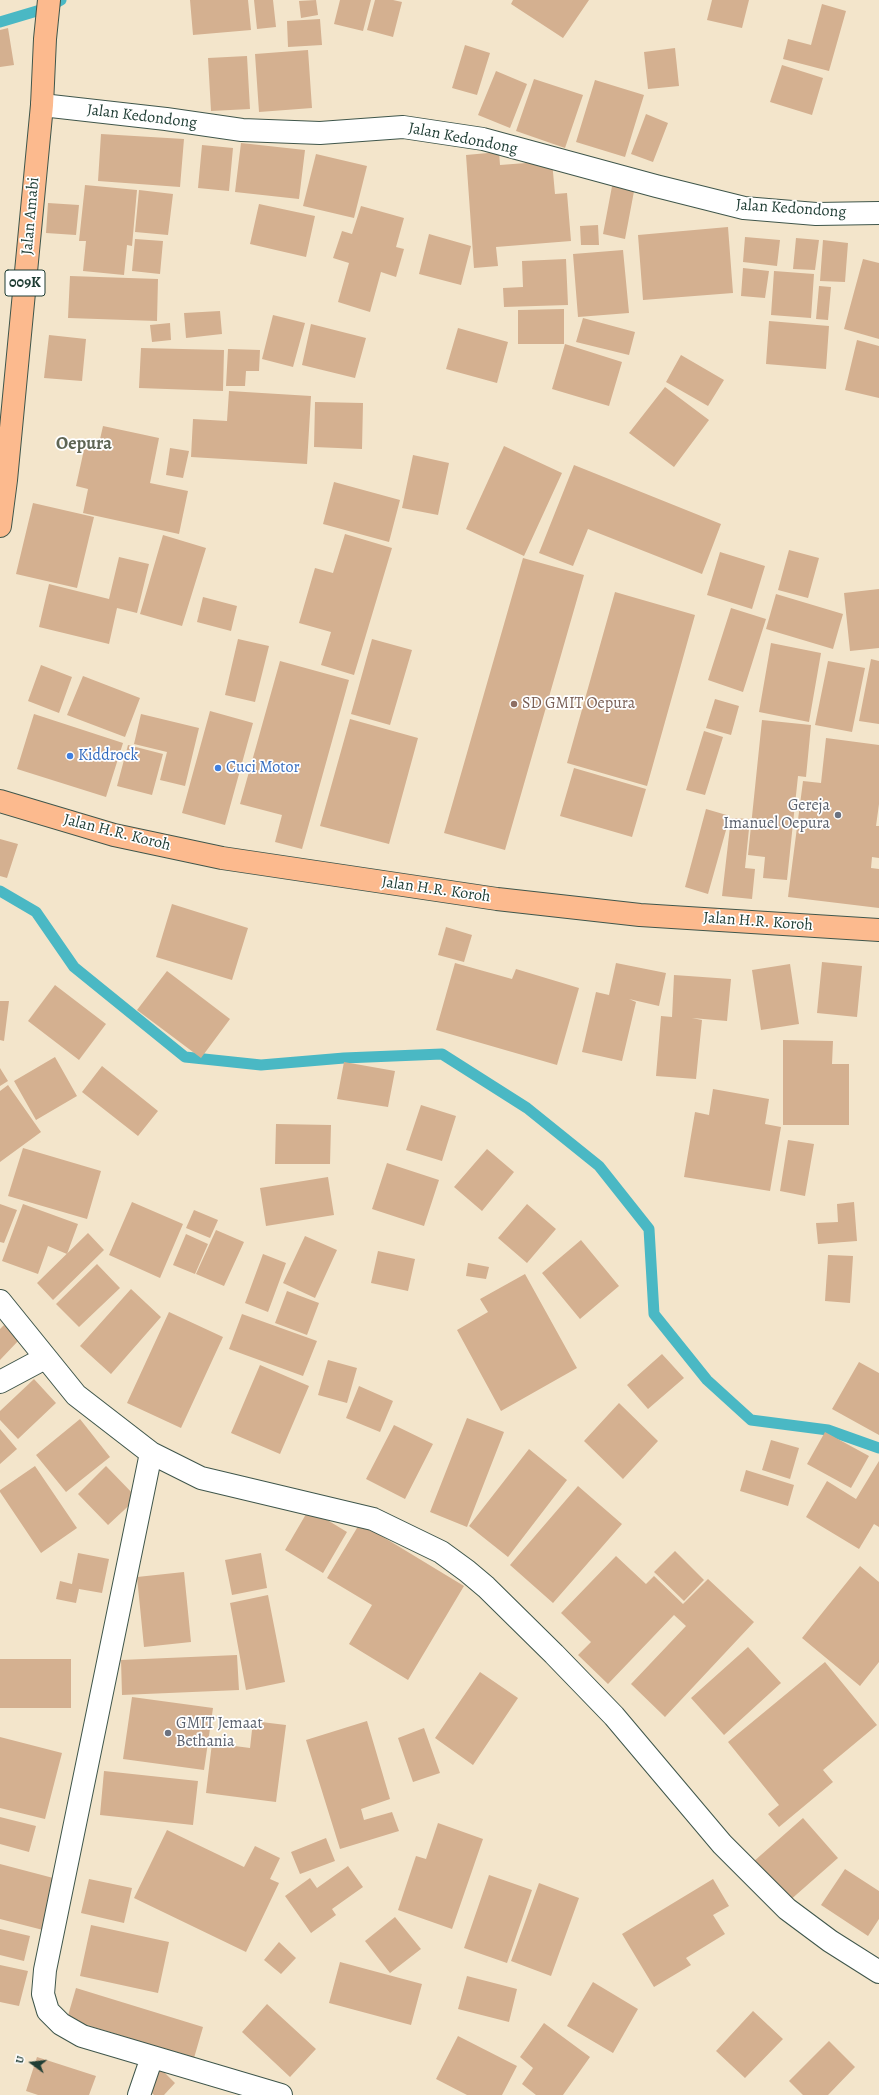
<!DOCTYPE html>
<html>
<head>
<meta charset="utf-8">
<style>
	body { margin:0 }
	#map { position:relative; width:879px; height:2095px; overflow:hidden; background:#f3e5cb; font-family:Alegreya,serif }
	canvas { display:block }
	.north { position:absolute; left:12px; top:2043px; width:40px; height:40px; -webkit-text-stroke:3px #fff; paint-order:stroke; rotate:285deg; font-size:11px; font-weight:700; line-height:16px; text-align:center; color:#1f3d34 }
	.north::after { content:''; display:block; margin:auto; width:14px; height:18px; background:#1f3d34; clip-path:polygon(50% 0,100% 100%,50% 72%,0 100%) }
</style>
</head>
<body>
<div id="map">
<canvas width="879" height="2095"></canvas>
<div class="north">U</div>
</div>
<script>
const ctx = document.querySelector('canvas').getContext('2d');
ctx.lineJoin = 'round';
function poly(rows) {
  const path = new Path2D();
  for (const r of rows) {
    path.moveTo(r[0], r[1]);
    for (let i = 2; i < r.length; i += 2) path.lineTo(r[i], r[i + 1]);
  }
  return path;
}
function stroke(path, color, width, dash) {
  ctx.strokeStyle = color;
  ctx.lineWidth = width;
  ctx.lineCap = dash ? 'butt' : 'round';
  ctx.setLineDash(dash || []);
  ctx.stroke(path);
}
function paint(path, color) {
  ctx.fillStyle = color;
  ctx.fill(path, 'evenodd');
}
function label(font, color, halo, rows, align = 'center') {
  ctx.font = font + ' Alegreya,serif';
  ctx.lineWidth = 3.5;
  ctx.setLineDash([]);
  ctx.textBaseline = 'middle';
  ctx.strokeStyle = halo;
  ctx.fillStyle = color;
  for (const [text, x, y, turn = 0] of rows) {
    ctx.save();
    ctx.translate(x, y);
    ctx.rotate((+turn || 0) * Math.PI / 180);
    ctx.textAlign = isNaN(turn) ? turn : align;
    if (halo) ctx.strokeText(text, 0, 0);
    ctx.fillText(text, 0, 0);
    ctx.restore();
  }
}
stroke(poly([
	[0,22,47,8,61,0],
	[0,891,36,912,74,967,185,1057,261,1065,344,1058,442,1054,527,1108,599,1166,649,1229,654,1314,707,1380,751,1420,828,1430,879,1448]
]), '#4ab8c4', 11);
paint(poly([
	[190,0,248,0,251,30,193,35],
	[254,0,273,0,276,27,257,29],
	[316,0,318,15,301,18,299,1],
	[340,0,371,0,363,31,334,24],
	[375,0,393,0,402,2,393,37,367,30],
	[513,0,589,0,563,38,511,4],
	[712,0,749,0,742,28,707,20],
	[822,4,846,11,829,71,783,59,788,39,811,45],
	[320,19,322,45,288,47,287,21],
	[8,28,14,65,0,67,0,30],
	[465,45,490,53,477,95,452,88],
	[675,48,679,86,648,89,644,52],
	[308,50,312,108,259,112,255,54],
	[247,56,250,109,211,111,208,58],
	[782,65,823,78,812,115,770,102],
	[496,71,527,84,510,128,478,115],
	[534,79,583,95,565,148,516,131],
	[595,80,644,95,625,157,576,142],
	[646,114,668,123,653,162,631,154],
	[101,134,184,139,180,187,98,181],
	[241,143,305,150,299,199,235,192],
	[202,145,233,148,229,191,198,188],
	[499,152,500,165,552,161,555,194,567,193,571,241,496,247,498,266,474,268,466,155],
	[316,154,367,166,354,218,303,206],
	[613,181,635,186,625,239,603,234],
	[85,185,137,190,132,246,127,245,124,275,83,271,86,241,79,241],
	[139,190,173,194,168,235,135,232],
	[48,203,79,205,76,235,46,233],
	[259,204,315,216,306,257,250,244],
	[361,206,404,218,396,247,404,249,396,277,381,272,370,312,338,302,349,263,333,258,342,231,352,234],
	[598,225,599,245,581,245,580,226],
	[728,227,733,293,643,300,638,235],
	[429,234,471,246,461,285,419,274],
	[745,237,780,240,777,266,743,262],
	[796,238,819,240,815,270,793,269],
	[135,239,163,241,160,274,132,271],
	[823,240,848,243,845,282,820,281],
	[623,250,629,313,578,317,573,254],
	[566,259,568,305,504,307,503,288,523,287,522,261],
	[863,259,879,263,879,339,844,329],
	[743,268,769,271,765,298,741,296],
	[774,271,814,274,811,318,771,315],
	[70,276,158,279,157,321,68,318],
	[819,286,831,287,828,320,816,319],
	[564,309,564,344,518,344,518,310],
	[220,311,222,334,186,338,184,313],
	[273,315,305,323,293,367,262,359],
	[583,318,635,332,629,355,576,342],
	[769,321,829,326,826,369,766,364],
	[170,323,171,340,152,342,150,325],
	[311,324,366,338,355,378,302,365],
	[458,328,508,342,497,383,446,369],
	[49,335,86,339,82,381,44,378],
	[857,340,879,346,879,398,845,390],
	[565,344,622,362,609,406,552,389],
	[141,348,224,350,223,391,139,388],
	[228,349,260,350,259,371,246,371,245,386,226,386],
	[681,355,724,380,708,406,666,382],
	[665,387,709,420,674,467,629,433],
	[229,391,311,396,307,464,191,457,193,419,227,421],
	[315,402,363,403,362,449,314,447],
	[103,426,159,438,150,483,188,491,179,534,83,513,88,489,76,486,85,445,98,448],
	[504,446,562,473,524,556,466,529],
	[170,448,189,451,183,478,166,475],
	[413,455,449,463,438,515,402,508],
	[574,465,721,524,702,574,588,529,573,566,539,553],
	[334,482,400,500,389,542,323,524],
	[33,503,94,517,77,588,16,574],
	[345,534,392,548,354,675,321,665,331,632,299,623,315,568,333,573],
	[163,535,206,548,182,626,140,614],
	[789,550,819,558,808,598,778,590],
	[720,552,765,566,752,609,707,595],
	[119,557,149,564,137,613,117,608,109,644,39,627,49,584,109,599],
	[523,558,584,575,505,850,444,833],
	[879,589,879,648,850,651,844,593],
	[615,592,695,615,647,786,567,763],
	[776,594,843,614,833,649,766,629],
	[203,597,237,606,231,631,197,622],
	[731,608,766,619,743,692,708,680],
	[238,639,269,646,255,702,225,695],
	[372,639,412,650,390,725,351,714],
	[771,643,821,653,809,722,759,712],
	[871,659,879,661,879,724,859,721],
	[280,661,349,680,302,849,275,842,282,815,240,804],
	[828,661,865,668,852,732,815,725],
	[41,665,72,677,59,713,28,701],
	[83,676,140,698,125,737,67,715],
	[715,699,739,706,731,735,706,728],
	[210,711,253,723,225,825,182,813],
	[34,714,123,743,106,797,17,769],
	[141,714,199,728,185,786,160,780,167,752,134,744],
	[350,719,418,738,389,844,320,826],
	[762,720,811,725,806,777,798,776,787,880,763,878,765,857,748,855],
	[704,731,723,737,705,795,686,790],
	[826,738,879,745,879,804,876,826,879,826,879,858,872,857,871,868,879,869,879,908,788,897,803,781,821,783],
	[128,745,163,754,152,795,117,786],
	[574,768,646,789,632,837,560,816],
	[706,809,730,816,708,894,685,887],
	[731,818,750,819,745,868,755,869,752,899,722,896],
	[0,839,18,844,7,878,0,876],
	[172,904,248,928,232,980,156,957],
	[446,927,472,935,464,962,438,955],
	[822,962,862,966,857,1017,817,1013],
	[455,963,512,979,516,969,579,988,557,1065,436,1030],
	[616,963,666,973,659,1006,629,999,636,1002,622,1061,582,1052,596,992,609,995],
	[790,964,799,1024,761,1030,752,970],
	[167,971,230,1019,201,1058,137,1010],
	[674,975,731,979,727,1021,692,1018,702,1020,696,1079,656,1076,661,1016,672,1017],
	[55,985,106,1024,79,1060,28,1021],
	[0,1001,9,1001,4,1041,0,1040],
	[783,1040,833,1041,832,1064,849,1064,849,1125,783,1125],
	[55,1057,77,1096,36,1120,14,1081],
	[344,1062,395,1071,388,1107,337,1099],
	[102,1066,158,1111,138,1136,82,1092],
	[0,1068,8,1081,0,1086],
	[8,1085,41,1132,0,1162,0,1091],
	[713,1089,769,1099,765,1124,781,1127,770,1191,684,1177,695,1112,709,1115],
	[421,1105,456,1116,442,1161,406,1150],
	[276,1124,331,1125,330,1164,275,1164],
	[788,1140,814,1144,805,1196,780,1191],
	[23,1148,101,1171,87,1219,8,1196],
	[487,1149,514,1172,482,1211,454,1187],
	[387,1163,439,1180,424,1226,372,1209],
	[328,1177,334,1215,266,1226,260,1188],
	[132,1202,183,1224,160,1278,109,1255],
	[854,1202,857,1241,818,1244,816,1223,838,1222,837,1204],
	[0,1204,17,1210,4,1243,0,1242],
	[23,1204,78,1224,67,1254,48,1246,38,1274,2,1261],
	[527,1204,556,1229,527,1263,498,1238],
	[194,1210,218,1220,210,1238,186,1228],
	[216,1230,244,1242,224,1286,196,1274],
	[88,1233,104,1250,53,1300,37,1283],
	[186,1234,208,1244,195,1274,173,1265],
	[305,1236,337,1250,315,1298,283,1283],
	[581,1240,619,1286,580,1319,542,1273],
	[378,1251,415,1259,408,1291,371,1283],
	[263,1254,286,1263,268,1312,245,1303],
	[828,1255,853,1256,850,1303,825,1301],
	[468,1263,489,1267,486,1279,466,1276],
	[97,1264,120,1288,79,1327,56,1304],
	[525,1274,577,1368,501,1411,457,1330,488,1312,480,1299],
	[131,1289,161,1317,111,1374,80,1346],
	[287,1291,319,1303,307,1335,275,1323],
	[169,1312,223,1337,181,1428,127,1403],
	[242,1314,317,1341,303,1376,229,1349],
	[4,1325,19,1340,0,1360,0,1329],
	[662,1354,684,1378,648,1409,627,1385],
	[328,1360,357,1368,347,1403,318,1395],
	[859,1362,879,1373,879,1435,832,1409],
	[260,1365,309,1386,280,1454,231,1433],
	[34,1379,56,1403,18,1439,0,1420,0,1411],
	[359,1386,393,1401,380,1432,346,1418],
	[619,1403,658,1441,623,1479,584,1441],
	[467,1418,504,1432,467,1527,430,1512],
	[80,1419,110,1457,66,1492,36,1455],
	[394,1425,433,1444,405,1499,366,1479],
	[0,1429,17,1449,0,1464],
	[825,1432,869,1456,851,1488,807,1464],
	[771,1440,799,1448,790,1479,762,1470],
	[529,1449,567,1480,508,1557,469,1526],
	[879,1461,879,1527,874,1524,859,1549,806,1517,827,1481,856,1499],
	[35,1466,77,1528,41,1553,0,1492,0,1490],
	[106,1466,137,1498,108,1525,78,1494],
	[746,1470,794,1485,788,1506,740,1491],
	[578,1486,622,1524,553,1603,510,1565],
	[309,1509,347,1532,323,1573,285,1550],
	[360,1523,464,1586,408,1680,349,1644,372,1605,327,1578],
	[675,1551,704,1580,684,1601,654,1572],
	[78,1553,109,1559,102,1593,79,1589,76,1603,56,1599,60,1581,72,1584],
	[261,1553,267,1588,232,1595,225,1560],
	[616,1556,646,1584,654,1576,683,1604,708,1579,754,1622,665,1717,631,1684,686,1626,674,1615,608,1684,578,1655,591,1642,561,1613],
	[860,1566,879,1582,879,1662,860,1686,802,1638],
	[184,1572,191,1642,144,1647,137,1577],
	[268,1595,285,1682,246,1690,230,1603],
	[748,1647,781,1683,724,1735,691,1698],
	[237,1655,239,1690,122,1695,121,1660],
	[0,1659,71,1659,71,1708,0,1708],
	[825,1662,877,1725,823,1770,833,1782,779,1827,768,1814,779,1805,728,1742],
	[480,1672,518,1698,473,1765,435,1738],
	[132,1697,213,1708,204,1770,123,1759],
	[253,1721,286,1725,276,1802,206,1793,212,1743,250,1748],
	[367,1721,390,1799,361,1809,364,1820,392,1812,399,1831,340,1849,306,1740],
	[424,1728,440,1773,413,1782,398,1738],
	[0,1737,62,1753,45,1819,0,1808],
	[104,1771,198,1781,193,1825,100,1815],
	[0,1817,36,1826,29,1852,0,1844],
	[803,1818,838,1858,788,1902,753,1862],
	[438,1823,483,1839,452,1929,398,1910,416,1856,426,1859],
	[167,1830,244,1867,255,1846,280,1858,270,1879,279,1883,246,1952,134,1898],
	[326,1838,335,1861,300,1874,291,1852],
	[0,1864,57,1879,43,1930,0,1919],
	[348,1866,363,1887,332,1909,336,1915,311,1933,285,1896,310,1878,317,1888],
	[845,1869,879,1891,879,1919,868,1936,821,1905],
	[489,1875,532,1890,507,1963,464,1948],
	[89,1879,132,1888,124,1923,81,1913],
	[713,1879,729,1906,713,1915,725,1934,686,1958,691,1965,654,1987,622,1934],
	[539,1883,579,1898,551,1976,511,1961],
	[395,1917,421,1949,390,1973,365,1941],
	[91,1925,169,1942,158,1993,80,1976],
	[0,1929,30,1936,24,1961,0,1955],
	[279,1942,296,1958,281,1974,264,1960],
	[340,1962,422,1984,411,2025,329,2003],
	[0,1965,28,1971,19,2006,0,2002],
	[467,1976,517,1989,509,2022,458,2009],
	[593,1982,638,2009,613,2053,567,2026],
	[76,1988,203,2027,194,2058,67,2019],
	[267,2004,316,2049,290,2077,242,2032],
	[753,2011,783,2039,745,2078,716,2051],
	[544,2023,590,2057,563,2095,536,2095,522,2084,533,2068,520,2057],
	[458,2036,517,2066,502,2095,467,2095,436,2079],
	[829,2041,855,2067,828,2095,803,2095,789,2081],
	[37,2057,96,2076,89,2095,38,2095,26,2091],
	[161,2069,175,2083,164,2095,154,2095,145,2086]
]), '#d4b090');
const minor = poly([
	[42,105,166,119,242,130,320,133,403,127,483,139,656,186,744,208,816,214,879,213],
	[0,1301,76,1395,151,1453,201,1478,373,1519,441,1552,467,1571,486,1587,554,1654,614,1716,722,1844,787,1909,830,1941,879,1972],
	[0,1382,45,1358],
	[151,1453,45,1970,43,1994,48,2011,61,2024,82,2036,281,2095],
	[139,2095,152,2057]
]);
const major = poly([
	[0,526,6,480,42,105,45,39,49,0],
	[0,801,114,835,222,858,497,899,640,915,879,930]
]);
stroke(minor, '#3f564b', 24);
stroke(major, '#3f564b', 24);
stroke(minor, '#fff', 22);
stroke(major, '#fcba8e', 22);
for (const [x, y, r, color] of [
	[514,704,4,"#8d6e63"],
	[70,756,4,"#3f7fe0"],
	[218,768,4,"#3f7fe0"],
	[838,815,4,"#6b7280"],
	[168,1733,4,"#6b7280"]
]) {
  const dot = new Path2D();
  dot.arc(x, y, r, 0, 2 * Math.PI);
  ctx.fillStyle = color;
  ctx.fill(dot);
  stroke(dot, '#fff', 1.5);
}
for (const [x, y, w] of [
	[25,283,40]
]) {
  const box = new Path2D();
  box.roundRect(x - w / 2, y - 13, w, 26, 3);
  ctx.fillStyle = '#fff';
  ctx.fill(box);
  stroke(box, '#1f3d34', 1);
}
label('bold 15px', '#1f3d34', null, [
	["009K",25,283]
]);
label('16px', '#1f3d34', '#fff', [
	["Jalan Kedondong",142,117,7],
	["Jalan Kedondong",463,139,11],
	["Jalan Kedondong",791,209,4],
	["Jalan Amabi",31,216,-85],
	["Jalan H.R. Koroh",117,833,14],
	["Jalan H.R. Koroh",436,890,8],
	["Jalan H.R. Koroh",758,922,4]
]);
label('16px', '#785e54', '#fff', [
	["SD GMIT Oepura",522,704]
], 'left');
label('16px', '#366cbe', '#fff', [
	["Kiddrock",78,756],
	["Cuci Motor",226,768]
], 'left');
label('16px', '#5b616d', '#fff', [
	["Gereja",830,806],
	["Imanuel Oepura",830,824],
	["GMIT Jemaat",176,1724,"left"],
	["Bethania",176,1742,"left"]
], 'right');
label('bold 18px', '#5e6554', '#fff', [
	["Oepura",84,445]
]);
</script>
</body>
</html>
